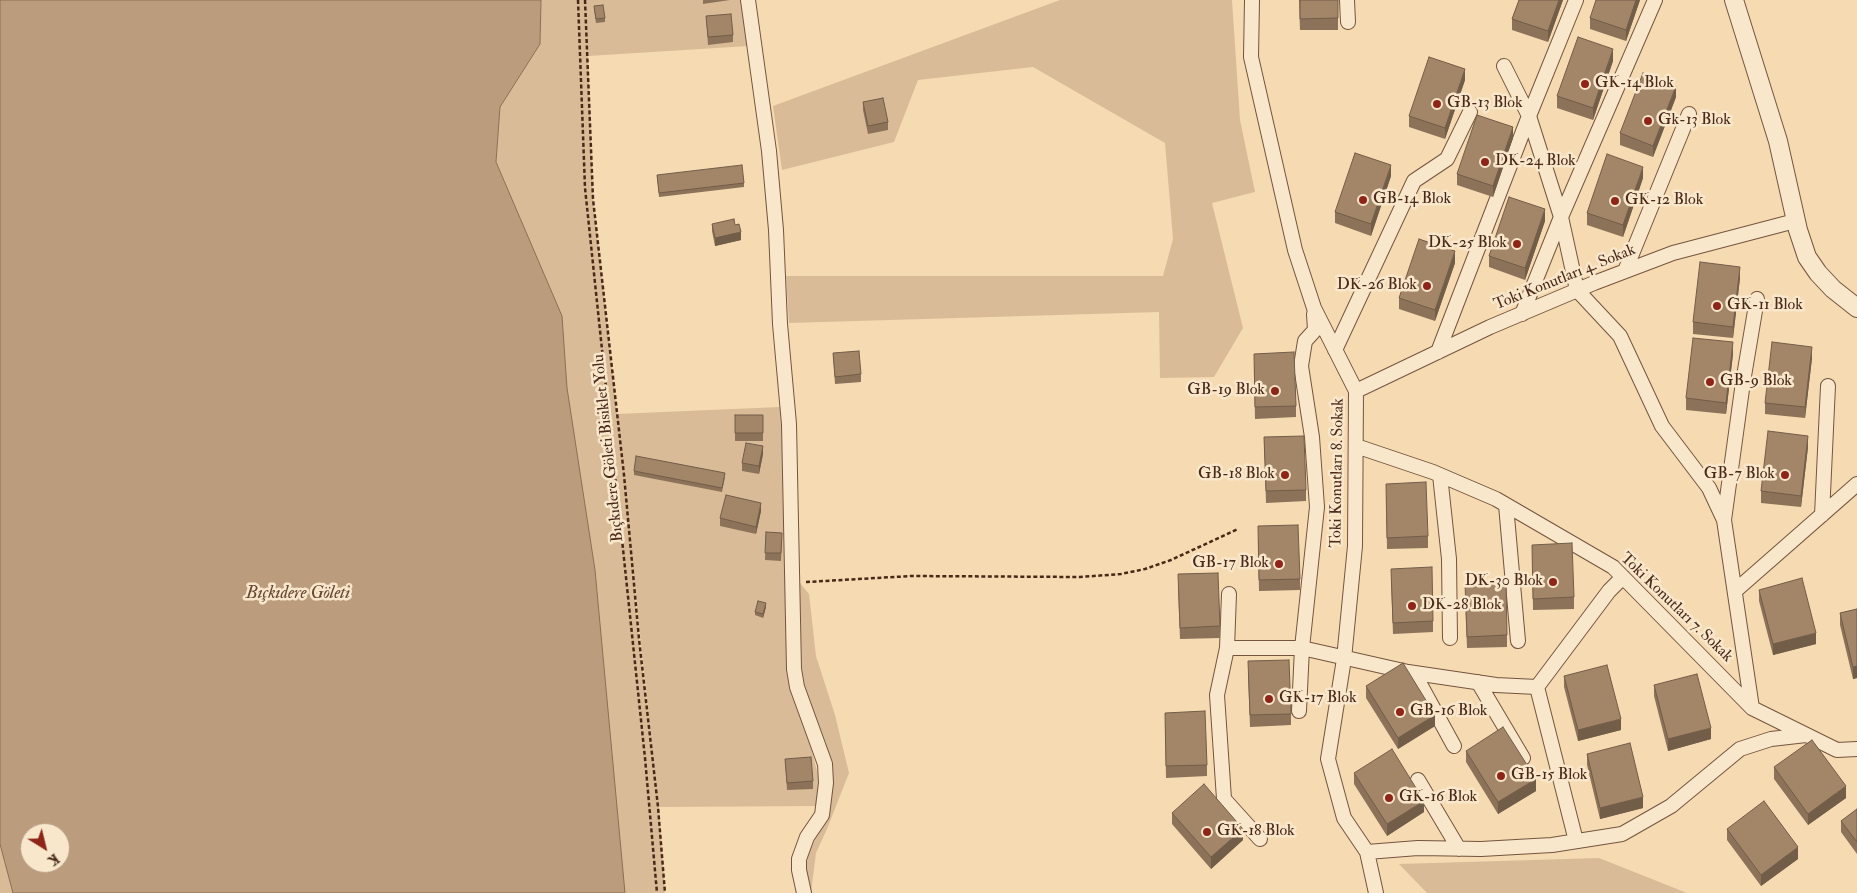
<!DOCTYPE html>
<html>
<head>
<meta charset="utf-8">
<style>
	body { margin:0 }
	#map { position:relative; width:1857px; height:893px; overflow:hidden; background:#f6dab1; font-family:"IM FELL Double Pica",serif }
	canvas { display:block }
	.north { position:absolute; left:20px; top:823px; width:50px; height:50px; box-sizing:border-box; background:#f9e7cc; border:1px solid #b39b84; border-radius:50%; rotate:144deg; font-size:14px; font-weight:700; line-height:20px; text-align:center; color:#492818 }
	.north::after { content:''; display:block; margin:auto; width:18px; height:22px; background:#8f2418; clip-path:polygon(50% 0,100% 100%,50% 72%,0 100%) }
</style>
</head>
<body>
<div id="map">
<canvas width="1857" height="893"></canvas>
<div class="north">K</div>
</div>
<script>
const ctx = document.querySelector('canvas').getContext('2d');
ctx.lineJoin = 'round';
function paint(path, color) {
  ctx.fillStyle = color;
  ctx.fill(path, 'evenodd');
}
function poly(rows) {
  const path = new Path2D();
  for (const r of rows) {
    path.moveTo(r[0], r[1]);
    for (let i = 2; i < r.length; i += 2) path.lineTo(r[i], r[i + 1]);
  }
  return path;
}
function stroke(path, color, width, dash) {
  ctx.strokeStyle = color;
  ctx.lineWidth = width;
  ctx.lineCap = dash ? 'butt' : 'round';
  ctx.setLineDash(dash || []);
  ctx.stroke(path);
}
function label(font, color, halo, rows, align = 'center') {
  ctx.font = font + ' "IM FELL Double Pica",serif';
  ctx.lineWidth = 5;
  ctx.setLineDash([]);
  ctx.textBaseline = 'middle';
  ctx.strokeStyle = halo;
  ctx.fillStyle = color;
  for (const [text, x, y, turn = 0] of rows) {
    ctx.save();
    ctx.translate(x, y);
    ctx.rotate((+turn || 0) * Math.PI / 180);
    ctx.textAlign = isNaN(turn) ? turn : align;
    if (halo) ctx.strokeText(text, 0, 0);
    ctx.fillText(text, 0, 0);
    ctx.restore();
  }
}
paint(poly([
	[541,0,741,0,748,46,588,56,593,199,617,414,780,407,788,563,808,736,818,775,817,806,659,807,665,893,0,893,0,338,511,197,496,162,500,107,540,44],
	[632,561,650,727,650,728,639,639],
	[30,833,60,833,60,863,30,863],
	[1060,0,1232,0,1240,120,1255,192,1212,203,1243,328,1214,377,1160,378,1159,312,789,323,786,276,1163,276,1173,239,1165,143,1033,67,918,80,894,142,782,170,773,106],
	[800,583,809,594,816,656,835,715,849,773,827,829,816,853,811,893,808,893,805,874,808,856,827,810,800,669],
	[1599,858,1687,893,1427,893,1399,864]
]), '#d9bc97');
const water = poly([
	[0,0,541,0,540,44,500,107,496,162,562,316,567,388,595,570,625,893,13,893,0,844,0,0],
	[30,833,60,833,60,863,30,863,30,833]
]);
paint(water, '#bb9d7d');
stroke(water, '#8d6e55', 1);
const minor = poly([
	[748,0,769,151,776,230,780,324,789,424,794,669,797,687,825,764,826,783,822,815,807,837,799,859,799,870,804,893],
	[1252,0,1251,57,1295,250,1314,308,1356,391,1355,546,1344,659,1328,759,1344,818,1367,852,1376,893],
	[1347,0,1348,22],
	[1504,66,1529,116,1561,217,1577,290,1620,336,1662,426,1709,488,1724,520,1752,708],
	[1625,271,1689,114],
	[1522,314,1561,217,1655,0],
	[1335,350,1414,181,1447,159,1470,112],
	[1438,352,1529,116,1576,0],
	[1356,391,1490,327,1594,283,1673,253,1795,221],
	[1356,446,1433,472,1496,499,1613,567,1752,708,1837,750,1857,749],
	[1440,475,1449,559,1450,638],
	[1506,505,1518,641],
	[1822,515,1828,386],
	[1724,520,1743,382,1757,299],
	[1735,591,1857,484],
	[1229,594,1227,648,1217,695,1224,799,1260,839],
	[1227,648,1302,648,1408,672,1496,685,1537,687],
	[1414,673,1454,746],
	[1478,682,1523,758],
	[1299,711,1302,648,1317,507,1312,437,1301,366,1305,341,1315,330,1314,314],
	[1418,780,1459,849],
	[1576,841,1537,687,1609,591,1623,577],
	[1367,852,1418,848,1481,849,1552,845,1622,834,1671,806,1740,749,1771,739,1806,735]
]);
const tertiary = poly([
	[1734,0,1778,141,1798,230,1807,257,1818,273,1833,289,1857,308]
]);
stroke(minor, '#74543e', 16);
stroke(tertiary, '#74543e', 20);
stroke(poly([
	[578,0,585,188,645,758,657,893],
	[585,0,593,199,624,475,639,639,658,807,665,893],
	[806,582,912,576,1080,577,1121,574,1145,569,1171,560,1238,529]
]), '#492818', 2.5, [4, 2.5]);
stroke(minor, '#f9e7cc', 14);
stroke(tertiary, '#f9e7cc', 18);
paint(poly([
	[703,0,730,0,703,4],
	[1299,0,1338,0,1338,30,1300,30],
	[1519,0,1563,0,1548,42,1512,30,1512,19],
	[1640,0,1626,41,1590,29,1590,18],
	[594,9,605,18,605,22,596,23],
	[706,16,733,35,733,42,708,45],
	[1613,61,1593,120,1557,108,1557,96],
	[1465,80,1445,139,1409,127,1409,116],
	[1676,97,1653,157,1620,145,1620,133],
	[863,102,888,122,888,130,868,134,863,110],
	[1513,138,1493,197,1457,185,1457,174],
	[657,175,744,183,744,187,659,197],
	[1391,176,1371,236,1335,223,1335,212],
	[1643,178,1623,237,1587,225,1587,213],
	[1545,221,1525,280,1489,267,1489,256],
	[712,224,735,225,741,240,715,246,712,231],
	[1455,263,1435,321,1399,309,1399,298],
	[1740,278,1733,338,1693,334,1693,322],
	[833,353,861,374,861,382,835,384],
	[1733,354,1726,414,1686,410,1686,398],
	[1812,358,1805,418,1765,414,1765,403],
	[1254,365,1296,406,1296,417,1255,419],
	[735,415,763,415,763,441,735,441],
	[1264,437,1306,490,1306,501,1266,503],
	[1808,447,1801,507,1761,503,1761,491],
	[763,454,759,474,742,471,742,463],
	[634,471,725,477,722,492,634,475],
	[1386,495,1428,536,1428,548,1387,549],
	[761,511,756,534,720,526,720,518],
	[766,532,782,541,781,561,765,560],
	[1258,538,1300,579,1300,590,1259,591],
	[1532,545,1574,597,1574,609,1533,610],
	[1391,580,1433,621,1433,632,1393,634],
	[1178,586,1220,626,1220,638,1180,639],
	[1759,590,1816,644,1773,655,1759,601],
	[1465,595,1507,635,1507,647,1467,648],
	[766,607,763,618,755,615,755,612],
	[1857,609,1857,678,1853,679,1840,625,1840,613],
	[1248,673,1291,714,1291,725,1250,727],
	[1564,676,1621,730,1578,741,1564,687],
	[1654,685,1711,739,1668,751,1654,696],
	[1366,686,1435,726,1398,749,1366,698],
	[1165,724,1207,765,1207,776,1166,778],
	[1466,751,1536,791,1498,814,1466,762],
	[1587,754,1643,808,1600,819,1587,765],
	[785,759,813,781,813,789,787,790],
	[1774,767,1846,798,1808,825,1774,779],
	[1354,773,1424,812,1387,836,1354,784],
	[1857,809,1857,854,1841,832,1841,821],
	[1172,813,1243,840,1211,869,1172,824],
	[1727,829,1798,859,1761,886,1727,840]
]), '#8c7259');
paint(poly([
	[1559,0,1563,0,1548,42,1548,31],
	[1636,0,1640,0,1626,41,1626,30],
	[1613,49,1613,61,1593,120,1593,108],
	[1465,69,1465,80,1445,139,1445,128],
	[1676,86,1676,97,1653,157,1653,146],
	[1513,127,1513,138,1493,197,1493,186],
	[1391,165,1391,176,1371,236,1371,224],
	[1643,167,1643,178,1623,237,1623,225],
	[1545,209,1545,221,1525,280,1525,268],
	[741,232,741,240,715,246,715,238],
	[1455,251,1455,263,1435,321,1435,310],
	[1740,267,1740,278,1733,338,1733,327],
	[1733,342,1733,354,1726,414,1726,403],
	[1812,347,1812,358,1805,418,1805,407],
	[1808,436,1808,447,1801,507,1801,496],
	[763,446,763,454,759,474,759,466],
	[761,503,761,511,756,534,756,527],
	[766,603,766,607,763,618,763,614],
	[1816,633,1816,644,1773,655,1773,644],
	[1857,666,1857,678,1853,679,1853,667],
	[1435,715,1435,726,1398,749,1398,738],
	[1621,719,1621,730,1578,741,1578,730],
	[1711,728,1711,739,1668,751,1668,739],
	[1536,779,1536,791,1498,814,1498,802],
	[1846,786,1846,798,1808,825,1808,814],
	[1643,797,1643,808,1600,819,1600,808],
	[1424,801,1424,812,1387,836,1387,824],
	[1243,829,1243,840,1211,869,1211,857],
	[1798,847,1798,859,1761,886,1761,875]
]), '#725d49');
const building = poly([
	[1300,0,1338,0,1338,18,1300,19,1300,0],
	[1519,0,1559,0,1548,31,1512,19,1519,0],
	[1596,0,1636,0,1626,30,1590,18,1596,0],
	[603,5,605,18,596,19,594,6,603,5],
	[731,14,733,35,708,37,706,16,731,14],
	[1578,37,1613,49,1593,108,1557,96,1578,37],
	[1429,57,1465,69,1445,128,1409,116,1429,57],
	[1643,73,1676,86,1653,146,1620,133,1643,73],
	[883,98,888,122,868,126,863,102,883,98],
	[1477,115,1513,127,1493,186,1457,174,1477,115],
	[1355,153,1391,165,1371,224,1335,212,1355,153],
	[1607,154,1643,167,1623,225,1587,213,1607,154],
	[742,165,744,183,659,193,657,175,742,165],
	[1509,197,1545,209,1525,268,1489,256,1509,197],
	[734,219,735,225,739,224,741,232,715,238,712,224,734,219],
	[1419,239,1455,251,1435,310,1399,298,1419,239],
	[1700,262,1740,267,1733,327,1693,322,1700,262],
	[1693,338,1733,342,1726,403,1686,398,1693,338],
	[1772,342,1812,347,1805,407,1765,403,1772,342],
	[859,351,861,374,835,377,833,353,859,351],
	[1294,352,1296,406,1255,407,1254,354,1294,352],
	[735,415,763,415,763,433,735,433,735,415],
	[1768,431,1808,436,1801,496,1761,491,1768,431],
	[1304,436,1306,490,1266,491,1264,437,1304,436],
	[746,443,763,446,759,466,742,463,746,443],
	[636,456,725,473,722,488,634,471,636,456],
	[1426,482,1428,536,1387,538,1386,484,1426,482],
	[726,495,761,503,756,527,720,518,726,495],
	[1298,525,1300,579,1259,580,1258,526,1298,525],
	[766,532,782,533,781,553,765,553,766,532],
	[1572,543,1574,597,1533,599,1532,545,1572,543],
	[1432,567,1433,621,1393,623,1391,569,1432,567],
	[1218,573,1220,626,1180,628,1178,574,1218,573],
	[1802,578,1816,633,1773,644,1759,590,1802,578],
	[1506,582,1507,635,1467,637,1465,583,1506,582],
	[758,601,766,603,763,614,755,612,758,601],
	[1857,609,1857,666,1853,667,1840,613,1857,609],
	[1289,660,1291,714,1250,715,1248,661,1289,660],
	[1403,663,1435,715,1398,738,1366,686,1403,663],
	[1607,665,1621,719,1578,730,1564,676,1607,665],
	[1697,674,1711,728,1668,739,1654,685,1697,674],
	[1205,711,1207,765,1166,766,1165,713,1205,711],
	[1503,727,1536,779,1498,802,1466,751,1503,727],
	[1812,740,1846,786,1808,814,1774,767,1812,740],
	[1630,743,1643,797,1600,808,1587,754,1630,743],
	[1392,749,1424,801,1387,824,1354,773,1392,749],
	[811,757,813,781,787,783,785,759,811,757],
	[1204,784,1243,829,1211,857,1172,813,1204,784],
	[1764,801,1798,847,1761,875,1727,829,1764,801],
	[1857,809,1857,842,1841,821,1857,809]
]);
paint(building, '#a38568');
stroke(building, '#725d49', 1);
for (const [x, y, r, color] of [
	[1585,84,5,"#8f2418"],
	[1437,104,5,"#8f2418"],
	[1648,121,5,"#8f2418"],
	[1485,162,5,"#8f2418"],
	[1363,200,5,"#8f2418"],
	[1615,201,5,"#8f2418"],
	[1517,244,5,"#8f2418"],
	[1427,286,5,"#8f2418"],
	[1717,306,5,"#8f2418"],
	[1710,382,5,"#8f2418"],
	[1275,391,5,"#8f2418"],
	[1285,475,5,"#8f2418"],
	[1785,475,5,"#8f2418"],
	[1279,564,5,"#8f2418"],
	[1553,582,5,"#8f2418"],
	[1412,606,5,"#8f2418"],
	[1269,699,5,"#8f2418"],
	[1400,712,5,"#8f2418"],
	[1501,776,5,"#8f2418"],
	[1389,798,5,"#8f2418"],
	[1207,832,5,"#8f2418"]
]) {
  const dot = new Path2D();
  dot.arc(x, y, r, 0, 2 * Math.PI);
  ctx.fillStyle = color;
  ctx.fill(dot);
  stroke(dot, '#f9e7cc', 2);
}
label('16px', '#492818', '#f9e7cc', [
	["GK-14 Blok",1595,84],
	["GB-13 Blok",1447,104],
	["Gk-13 Blok",1658,121],
	["DK-24 Blok",1495,162],
	["GB-14 Blok",1373,200],
	["GK-12 Blok",1625,201],
	["DK-25 Blok",1507,244,"right"],
	["DK-26 Blok",1417,286,"right"],
	["GK-11 Blok",1727,306],
	["GB-9 Blok",1720,382],
	["GB-19 Blok",1265,391,"right"],
	["GB-18 Blok",1275,475,"right"],
	["GB-7 Blok",1775,475,"right"],
	["GB-17 Blok",1269,564,"right"],
	["DK-30 Blok",1543,582,"right"],
	["DK-28 Blok",1422,606],
	["GK-17 Blok",1279,699],
	["GB-16 Blok",1410,712],
	["GB-15 Blok",1511,776],
	["GK-16 Blok",1399,798],
	["GK-18 Blok",1217,832]
], 'left');
label('16px', '#492818', '#f9e7cc', [
	["Toki Konutları 4. Sokak",1565,278,-22],
	["Bıçkıdere Göleti Bisiklet Yolu",609,448,-96],
	["Toki Konutları 8. Sokak",1338,473,-89],
	["Toki Konutları 7. Sokak",1676,608,44]
]);
label('italic 18px', '#664531', '#f9e7cc', [
	["Bıçkıdere Göleti",298,594]
]);
</script>
</body>
</html>
